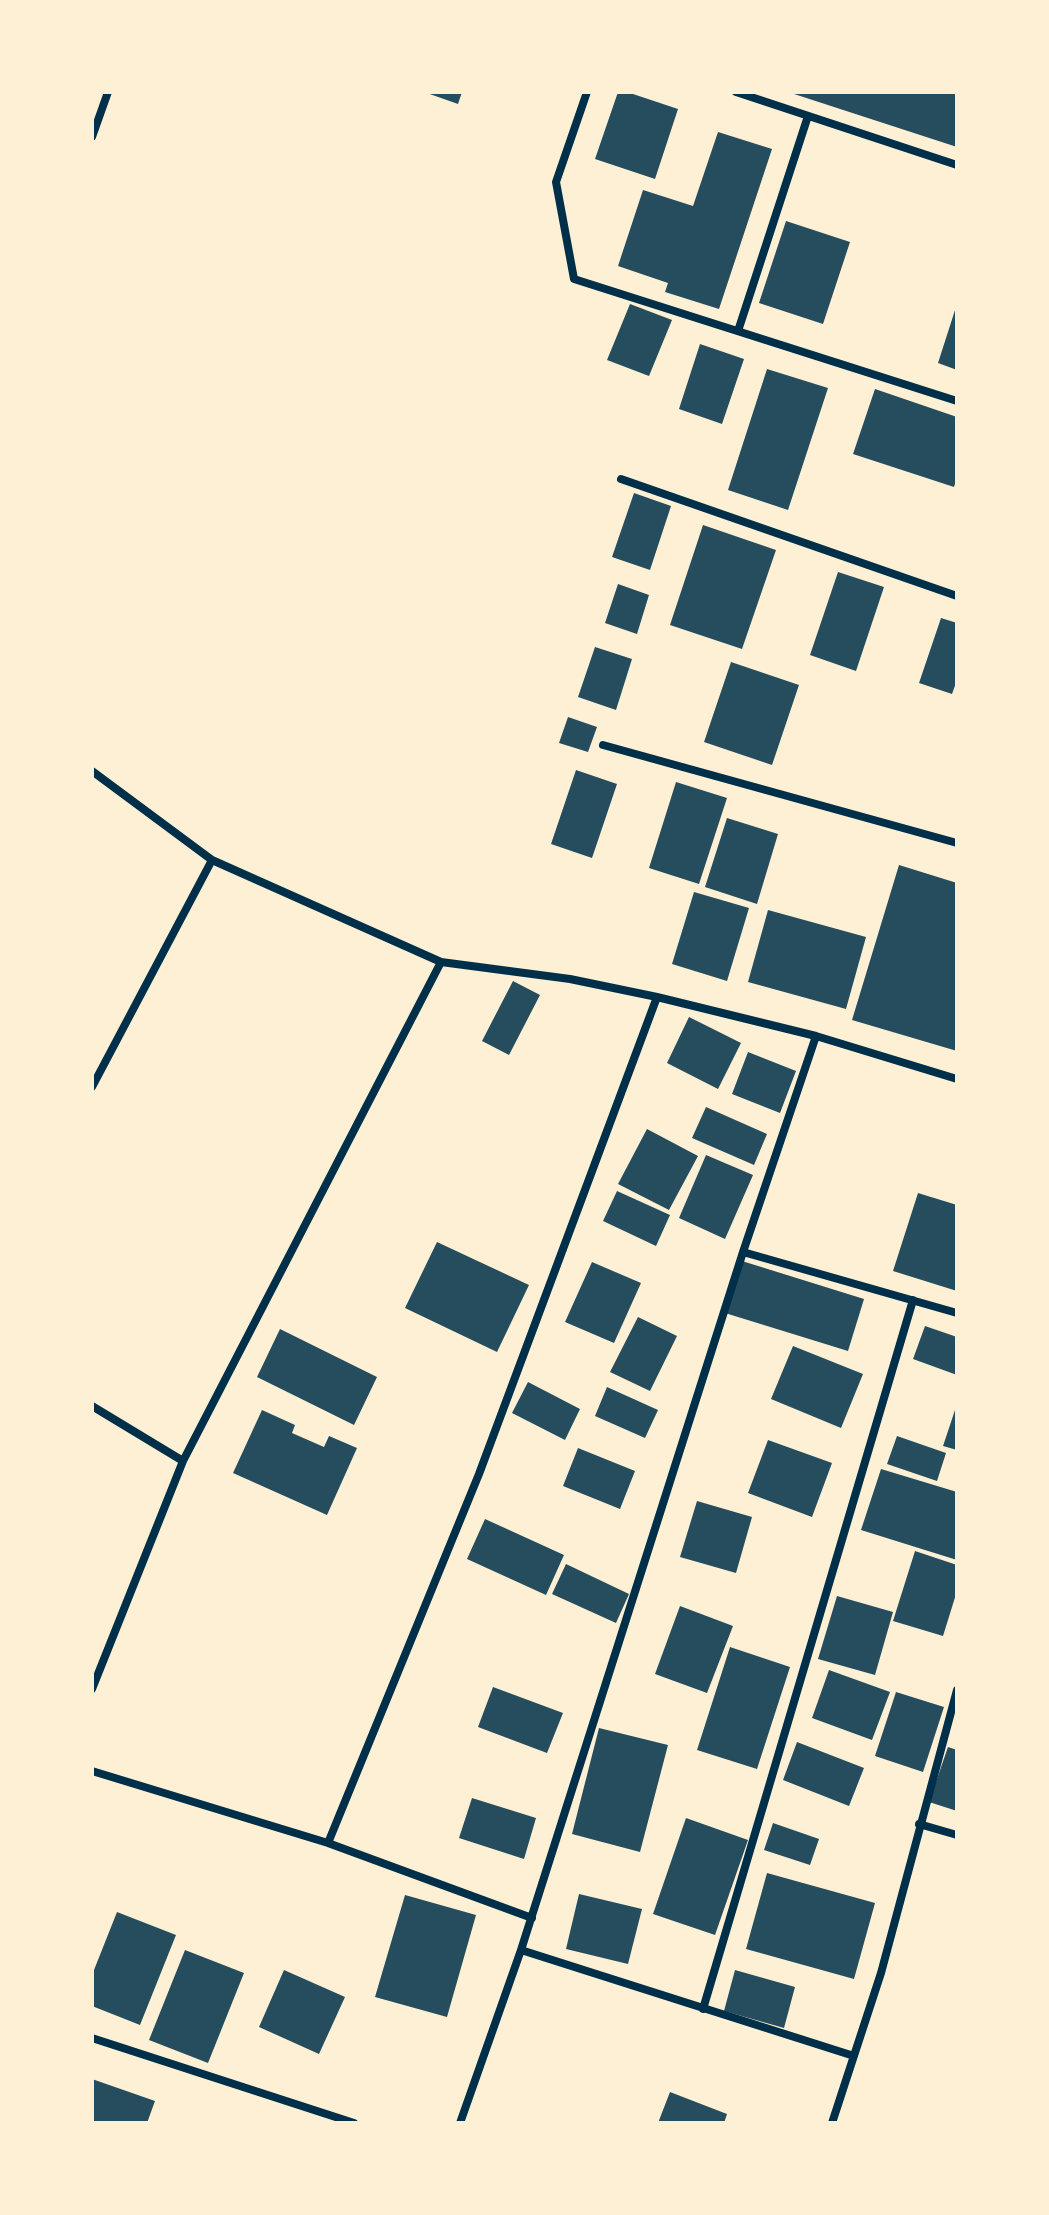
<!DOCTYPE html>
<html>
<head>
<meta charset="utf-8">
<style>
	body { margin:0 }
	#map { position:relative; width:1049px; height:2215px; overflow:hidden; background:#fdf0d5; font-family:Jost,sans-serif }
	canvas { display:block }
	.frame { position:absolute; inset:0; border:94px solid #fdf0d5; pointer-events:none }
</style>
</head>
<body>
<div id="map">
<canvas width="1049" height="2215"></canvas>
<div class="frame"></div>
</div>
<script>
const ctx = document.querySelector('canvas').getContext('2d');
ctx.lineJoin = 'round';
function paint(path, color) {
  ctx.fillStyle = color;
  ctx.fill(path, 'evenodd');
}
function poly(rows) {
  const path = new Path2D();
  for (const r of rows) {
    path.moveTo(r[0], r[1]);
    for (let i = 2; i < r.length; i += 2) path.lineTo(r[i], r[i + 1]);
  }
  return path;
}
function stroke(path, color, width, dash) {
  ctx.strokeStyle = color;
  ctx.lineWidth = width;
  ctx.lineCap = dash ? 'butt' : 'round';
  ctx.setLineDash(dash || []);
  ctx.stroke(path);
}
paint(poly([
	[424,92,462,92,458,104],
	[618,92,627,92,678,109,655,179,595,159],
	[791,92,957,92,957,147,791,93],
	[718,132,772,149,719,309,665,292,668,283,618,266,643,190,693,206],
	[786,221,850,242,823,324,759,303],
	[630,304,672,320,649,376,607,360],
	[956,307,957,307,957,370,938,363],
	[700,344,744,359,722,424,679,409],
	[767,369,828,388,788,510,728,490],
	[875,389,957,417,957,477,954,487,853,454],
	[634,493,671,506,650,570,612,557],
	[703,525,776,550,742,649,670,625],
	[838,572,884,587,856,671,810,655],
	[618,584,649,595,637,634,605,623],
	[941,618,957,623,957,680,952,694,919,683],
	[595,647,632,659,616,710,578,697],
	[731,662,799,685,772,765,704,742],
	[568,717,597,727,588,752,559,743],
	[576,770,617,784,592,858,551,844],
	[676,782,727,798,699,884,649,868],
	[727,818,778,834,757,904,705,887],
	[899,865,957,883,957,1051,852,1020],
	[694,892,749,908,727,981,672,964],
	[768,910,866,937,846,1009,748,982],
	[513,981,540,995,509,1055,482,1041],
	[689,1017,741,1043,718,1089,667,1063],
	[748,1052,796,1071,780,1113,732,1094],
	[706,1107,767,1134,754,1165,692,1138],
	[647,1129,698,1156,669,1210,618,1184],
	[706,1155,753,1175,725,1239,679,1218],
	[617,1191,670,1215,656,1246,603,1221],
	[918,1193,957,1205,957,1291,893,1271],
	[437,1242,529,1285,497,1352,405,1308],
	[742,1261,864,1299,848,1351,725,1313],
	[592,1262,641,1283,614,1343,565,1322],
	[638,1317,677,1336,650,1391,610,1372],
	[925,1326,957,1337,957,1375,913,1359],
	[280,1329,377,1377,354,1425,257,1377],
	[793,1346,863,1374,841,1428,771,1399],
	[528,1382,580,1409,565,1440,512,1413],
	[607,1387,658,1410,645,1438,595,1416],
	[957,1404,957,1450,943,1446],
	[262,1410,295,1425,292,1433,324,1447,329,1436,357,1448,327,1515,233,1473],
	[897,1436,946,1453,937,1481,887,1464],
	[768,1440,832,1463,812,1517,748,1493],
	[578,1448,635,1471,620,1509,563,1486],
	[881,1469,957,1492,957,1560,861,1530],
	[697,1501,752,1517,736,1573,680,1557],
	[485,1519,564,1555,546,1595,467,1559],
	[915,1551,957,1565,957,1591,943,1636,893,1621],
	[566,1564,629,1594,616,1623,552,1594],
	[837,1596,893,1612,875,1675,818,1659],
	[680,1606,733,1626,707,1693,655,1674],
	[730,1647,790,1667,757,1769,697,1750],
	[829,1670,890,1692,872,1740,812,1718],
	[493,1687,563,1713,547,1753,478,1727],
	[896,1692,944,1707,923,1772,875,1756],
	[599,1728,668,1745,640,1852,572,1834],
	[797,1742,864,1768,849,1806,783,1780],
	[948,1747,957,1750,957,1811,929,1802],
	[472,1798,536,1818,524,1859,459,1838],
	[686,1818,748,1840,715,1935,653,1914],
	[773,1823,819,1839,810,1865,764,1850],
	[767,1873,875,1903,854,1979,746,1949],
	[579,1894,642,1909,628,1964,566,1949],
	[405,1895,476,1915,447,2017,375,1997],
	[117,1912,176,1935,140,2025,92,2006,92,1975],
	[185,1950,244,1973,208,2063,149,2040],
	[284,1970,345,1997,319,2054,259,2027],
	[735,1970,795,1987,784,2028,724,2011],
	[92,2079,155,2101,147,2123,92,2123],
	[670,2092,727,2114,724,2123,658,2123]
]), '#264d5e');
stroke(poly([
	[587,92,556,182,574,279,957,401],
	[736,92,957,165],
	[92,137,108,92],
	[738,331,808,116],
	[621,479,957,596],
	[603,745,957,843],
	[92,771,212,860,441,962,570,979,657,997,816,1036,957,1079],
	[92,1087,212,860],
	[743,1252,957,1313],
	[92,1406,183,1461],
	[92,1689,183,1461,441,962],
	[92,1771,328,1843,532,1918],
	[919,1824,957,1835],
	[328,1843,479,1474,657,997],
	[521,1950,854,2056],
	[703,2009,913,1300],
	[92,2038,354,2123],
	[460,2123,521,1950,743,1252,816,1036],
	[832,2123,881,1973,957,1690]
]), '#003049', 8);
</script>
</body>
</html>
